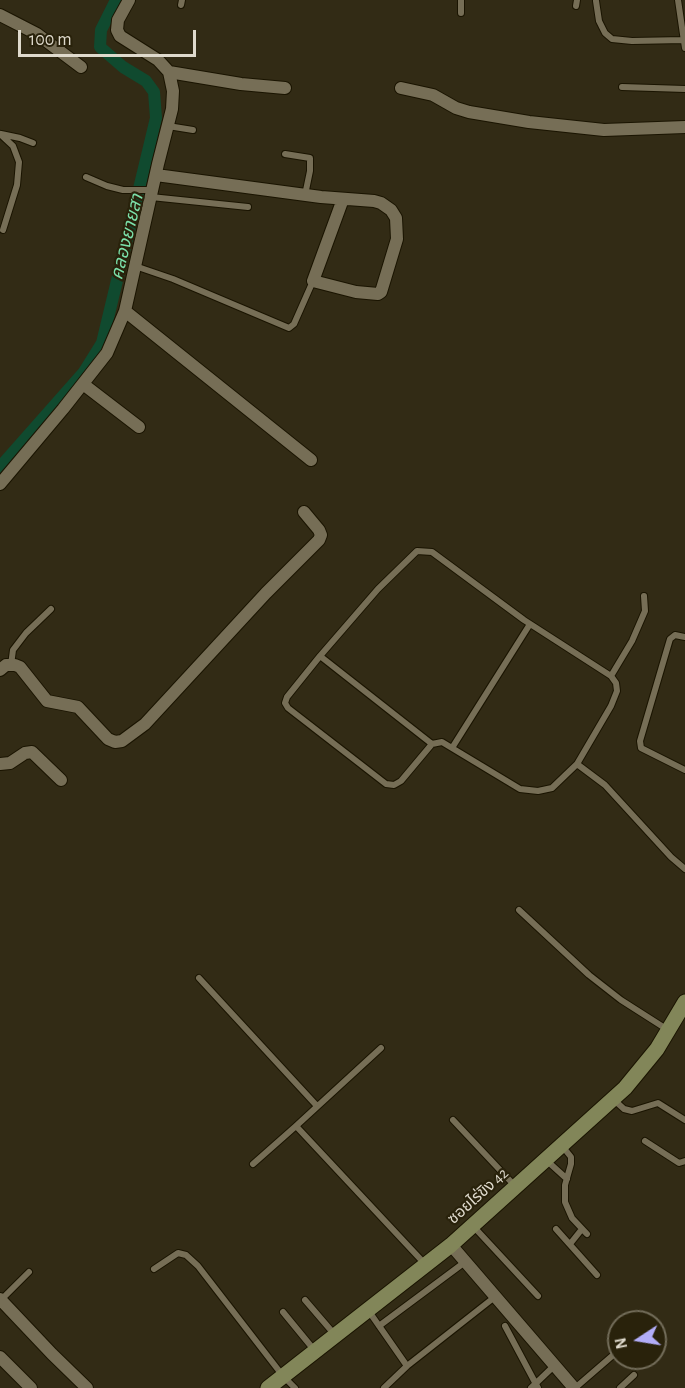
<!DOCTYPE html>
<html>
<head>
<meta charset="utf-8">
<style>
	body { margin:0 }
	#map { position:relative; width:685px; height:1388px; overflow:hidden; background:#322b15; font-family:"Alegreya Sans",sans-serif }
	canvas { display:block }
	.north { position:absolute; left:607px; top:1310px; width:60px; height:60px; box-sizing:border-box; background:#29220b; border:2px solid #726c59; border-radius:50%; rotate:258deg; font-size:16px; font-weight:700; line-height:24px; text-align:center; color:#dfdacd }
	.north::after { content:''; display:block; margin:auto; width:21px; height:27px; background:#b2adf9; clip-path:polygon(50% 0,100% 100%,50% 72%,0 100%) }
	.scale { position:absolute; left:18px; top:30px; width:178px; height:27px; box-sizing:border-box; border:3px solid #dfdacd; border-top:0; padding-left:8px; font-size:18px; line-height:21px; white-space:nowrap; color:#dfdacd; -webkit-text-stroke:4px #29220b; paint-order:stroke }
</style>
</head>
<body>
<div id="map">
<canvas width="685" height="1388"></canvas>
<div class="north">N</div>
<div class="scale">100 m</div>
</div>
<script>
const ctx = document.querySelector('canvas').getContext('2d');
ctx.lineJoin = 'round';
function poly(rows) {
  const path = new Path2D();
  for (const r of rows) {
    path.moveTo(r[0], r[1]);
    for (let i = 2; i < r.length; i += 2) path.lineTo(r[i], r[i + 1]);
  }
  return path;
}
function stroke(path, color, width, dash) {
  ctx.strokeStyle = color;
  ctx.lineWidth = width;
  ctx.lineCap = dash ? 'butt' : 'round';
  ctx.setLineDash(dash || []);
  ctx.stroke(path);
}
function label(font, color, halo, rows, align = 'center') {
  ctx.font = font + ' "Alegreya Sans","Noto Sans Thai",sans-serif';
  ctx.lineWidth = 4.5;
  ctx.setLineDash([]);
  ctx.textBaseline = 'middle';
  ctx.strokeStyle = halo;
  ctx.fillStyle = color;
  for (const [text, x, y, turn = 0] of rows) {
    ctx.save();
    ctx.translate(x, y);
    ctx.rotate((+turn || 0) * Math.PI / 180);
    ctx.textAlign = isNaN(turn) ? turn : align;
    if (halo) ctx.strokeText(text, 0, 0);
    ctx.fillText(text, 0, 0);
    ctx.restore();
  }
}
stroke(poly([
	[0,467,84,372,102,343,156,118,154,92,146,81,123,67,100,47,101,30,116,0]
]), '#104a2f', 12);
const lane = poly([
	[461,0,461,13],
	[678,0,685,48],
	[596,1,599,21,605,33,612,39,632,41,684,40],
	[181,5,182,0],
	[576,6,577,0],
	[622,87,685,89],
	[168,126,193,130],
	[0,134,13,146,19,162,17,185,3,230],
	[1,134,20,138,33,143],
	[285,154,310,158,310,171,305,195],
	[86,177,107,186,123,190,151,190],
	[151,197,248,207],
	[135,266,173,279,289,328,294,324,313,281],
	[685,637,675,635,670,639,640,741,641,748,685,770],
	[320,656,432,744],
	[11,665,13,650,26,633,51,609],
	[611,676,632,641,645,611,644,596],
	[452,748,530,624],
	[577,764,611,706,617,691,616,683,611,676,524,620,432,552,417,551,378,589,320,656,287,697,285,703,288,708,386,784,394,785,401,781,432,744,442,742,520,789,538,791,552,788,577,764,605,785,671,857,685,869],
	[519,910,589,975,621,1000,668,1030],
	[199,978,317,1106],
	[613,1099,624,1109,632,1111,658,1103,685,1120],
	[453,1120,515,1186],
	[296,1126,381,1048],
	[645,1141,679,1163,685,1161],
	[563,1147,571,1157,571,1164,565,1185,565,1202,572,1218,587,1234],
	[545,1159,567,1179],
	[253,1164,296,1126,425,1264],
	[473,1226,538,1296],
	[556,1229,597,1275],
	[570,1244,582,1229],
	[154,1269,178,1253,186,1255,198,1266,283,1376,295,1388],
	[1,1300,29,1272],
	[305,1300,335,1335],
	[368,1310,407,1366,496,1296],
	[283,1312,315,1351],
	[379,1326,465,1262],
	[505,1326,538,1388],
	[384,1388,407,1366],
	[531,1388,555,1365],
	[575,1388,619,1350],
	[620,1388,634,1375]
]);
const street = poly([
	[0,15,37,34,81,67],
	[169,72,241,84,285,88],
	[401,88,433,95,456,108,469,112,529,122,604,130,685,127],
	[156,175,321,197,374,201,381,203,391,210,396,218,397,239,381,292,378,294,356,292,313,281,343,199],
	[125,311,311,460],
	[83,384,139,427],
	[0,484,63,409,107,353,125,311,158,164,172,109,173,91,169,72,158,60,120,36,117,30,118,20,129,0],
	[0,670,6,665,15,665,20,667,47,701,78,707,108,739,115,742,122,741,145,724,266,593,319,540,321,535,319,530,304,512],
	[0,764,10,763,25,753,32,752,61,780],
	[451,1245,574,1388],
	[0,1299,52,1354,87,1388],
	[0,1357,31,1388]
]);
const secondary = poly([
	[268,1388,451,1245,625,1088,657,1049,685,1002]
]);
stroke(lane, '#1a1401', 8);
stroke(street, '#1a1401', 14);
stroke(secondary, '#1a1401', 17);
stroke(lane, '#766e56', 6);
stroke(street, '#766e56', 12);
stroke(secondary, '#828659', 15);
label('16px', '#dfdacd', '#29220b', [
	["ซอยไร่ขิง 42",478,1196,-42]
]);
label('italic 18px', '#7be0aa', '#29220b', [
	["คลองยายสา",127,237,-76]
]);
</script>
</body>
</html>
